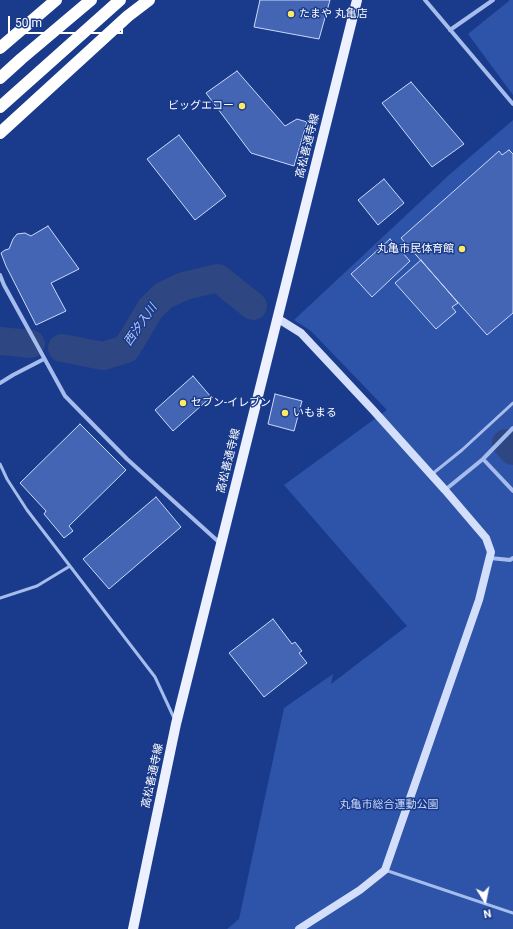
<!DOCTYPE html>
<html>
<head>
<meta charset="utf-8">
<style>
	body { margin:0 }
	#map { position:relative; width:513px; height:929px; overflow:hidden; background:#1a3b8b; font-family:Roboto,sans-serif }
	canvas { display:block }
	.north { position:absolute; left:465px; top:881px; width:40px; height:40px; -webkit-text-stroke:3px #1a3b8b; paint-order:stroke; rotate:170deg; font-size:11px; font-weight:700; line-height:16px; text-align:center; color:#fff }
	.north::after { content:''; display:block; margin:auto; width:14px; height:18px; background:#fff; clip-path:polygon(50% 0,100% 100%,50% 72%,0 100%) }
	.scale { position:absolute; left:8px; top:16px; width:115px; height:18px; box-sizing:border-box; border:2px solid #fff; border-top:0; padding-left:5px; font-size:12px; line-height:14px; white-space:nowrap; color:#fff; -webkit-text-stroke:3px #1a3b8b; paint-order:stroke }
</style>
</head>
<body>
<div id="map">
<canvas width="513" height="929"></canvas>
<div class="north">N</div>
<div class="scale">50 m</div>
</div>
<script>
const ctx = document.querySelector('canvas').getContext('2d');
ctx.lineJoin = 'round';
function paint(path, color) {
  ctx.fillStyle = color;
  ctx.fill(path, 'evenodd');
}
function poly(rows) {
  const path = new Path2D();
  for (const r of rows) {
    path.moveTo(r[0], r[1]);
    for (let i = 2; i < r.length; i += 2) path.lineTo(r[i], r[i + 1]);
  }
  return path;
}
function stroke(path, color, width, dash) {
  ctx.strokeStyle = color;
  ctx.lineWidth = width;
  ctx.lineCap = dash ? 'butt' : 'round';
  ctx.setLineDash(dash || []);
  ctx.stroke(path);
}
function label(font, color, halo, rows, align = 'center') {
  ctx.font = font + ' Roboto,"Noto Sans JP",sans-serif';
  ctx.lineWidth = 3;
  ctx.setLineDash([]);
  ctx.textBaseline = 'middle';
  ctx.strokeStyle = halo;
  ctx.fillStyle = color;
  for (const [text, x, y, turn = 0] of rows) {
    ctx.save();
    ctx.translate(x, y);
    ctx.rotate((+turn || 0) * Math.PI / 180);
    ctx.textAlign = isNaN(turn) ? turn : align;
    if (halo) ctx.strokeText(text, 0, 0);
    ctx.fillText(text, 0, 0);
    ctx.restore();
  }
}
paint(poly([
	[510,0,513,0,513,95,468,34],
	[513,120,513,929,227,929,239,919,284,708,333,674,331,684,407,626,284,485,387,410,311,331,294,320,449,175]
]), '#2d54a9');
stroke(poly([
	[0,341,31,344],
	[62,348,103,356,126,349,136,333,150,309,163,296,184,286,218,278,253,306],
	[506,443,513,451]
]), '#2e4682', 28);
const building = poly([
	[260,0,330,0,319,39,254,27,260,0],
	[237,71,285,126,297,119,307,122,294,166,251,153,206,93,237,71],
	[411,82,464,144,432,167,382,103,411,82],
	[179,135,226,196,195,220,147,159,179,135],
	[509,150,513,154,513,313,487,335,401,238,499,151,502,155,509,150],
	[384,179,404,203,378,225,358,200,384,179],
	[48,226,79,269,51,283,66,311,36,325,6,266,1,253,5,250,9,249,13,239,17,234,25,233,31,236,48,226],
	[390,239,410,261,372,297,351,274,390,239],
	[421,260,458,303,452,307,456,312,436,329,395,283,421,260],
	[193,376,211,397,173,431,155,410,193,376],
	[275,394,302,401,294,431,268,424,275,394],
	[80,424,126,470,69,526,73,531,64,538,44,514,46,511,20,483,80,424],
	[156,497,181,527,109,589,83,559,156,497],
	[273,619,292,644,295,642,302,651,299,653,307,663,264,697,229,653,273,619]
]);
paint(building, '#4365b4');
stroke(building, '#cbd9fa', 1);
stroke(poly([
	[0,464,7,479,27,510,155,677,174,718],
	[431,475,462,450,513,403],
	[0,598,37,586,70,566],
	[385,870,513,913]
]), '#a5bced', 3);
stroke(poly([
	[425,0,513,104],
	[450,30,493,0],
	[0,275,4,285,65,396,127,459,221,544],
	[0,383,13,375,44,359],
	[483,459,513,491],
	[445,490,483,459,513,428],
	[490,558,510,560,513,558]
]), '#a5bced', 4);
stroke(poly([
	[277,318,301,333,373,410,445,490,486,538,491,552,479,600,385,870,360,890,299,929]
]), '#d2defa', 8);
stroke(poly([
	[133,929,176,724,357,0]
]), '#ecf0ff', 10);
stroke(poly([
	[0,48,56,0],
	[0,78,21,59,91,0],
	[0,107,120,0],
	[0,133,128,16,149,0]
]), '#fff', 12);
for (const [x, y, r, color] of [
	[291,14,4,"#ffe862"],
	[242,106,4,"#ffe862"],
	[462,249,4,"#ffe862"],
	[183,403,4,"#ffe862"],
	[285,413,4,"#ffe862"]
]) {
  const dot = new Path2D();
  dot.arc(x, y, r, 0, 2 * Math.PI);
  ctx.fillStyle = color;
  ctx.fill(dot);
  stroke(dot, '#1a3b8b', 1.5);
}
label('11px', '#fff', '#1a3b8b', [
	["たまや 丸亀店",299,14],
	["ビッグエコー",234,106,"right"],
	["丸亀市民体育館",454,249,"right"],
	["セブン-イレブン",191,403],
	["いもまる",293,413]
], 'left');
label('11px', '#fff', '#1a3b8b', [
	["高松善通寺線",308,146,-76],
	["高松善通寺線",229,461,-76],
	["高松善通寺線",153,776,-78]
]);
label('11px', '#cbd9fa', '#1a3b8b', [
	["丸亀市総合運動公園",389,805]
]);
label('italic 12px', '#b1c6f5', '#1a3b8b', [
	["西汐入川",141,325,-55]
]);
</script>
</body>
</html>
